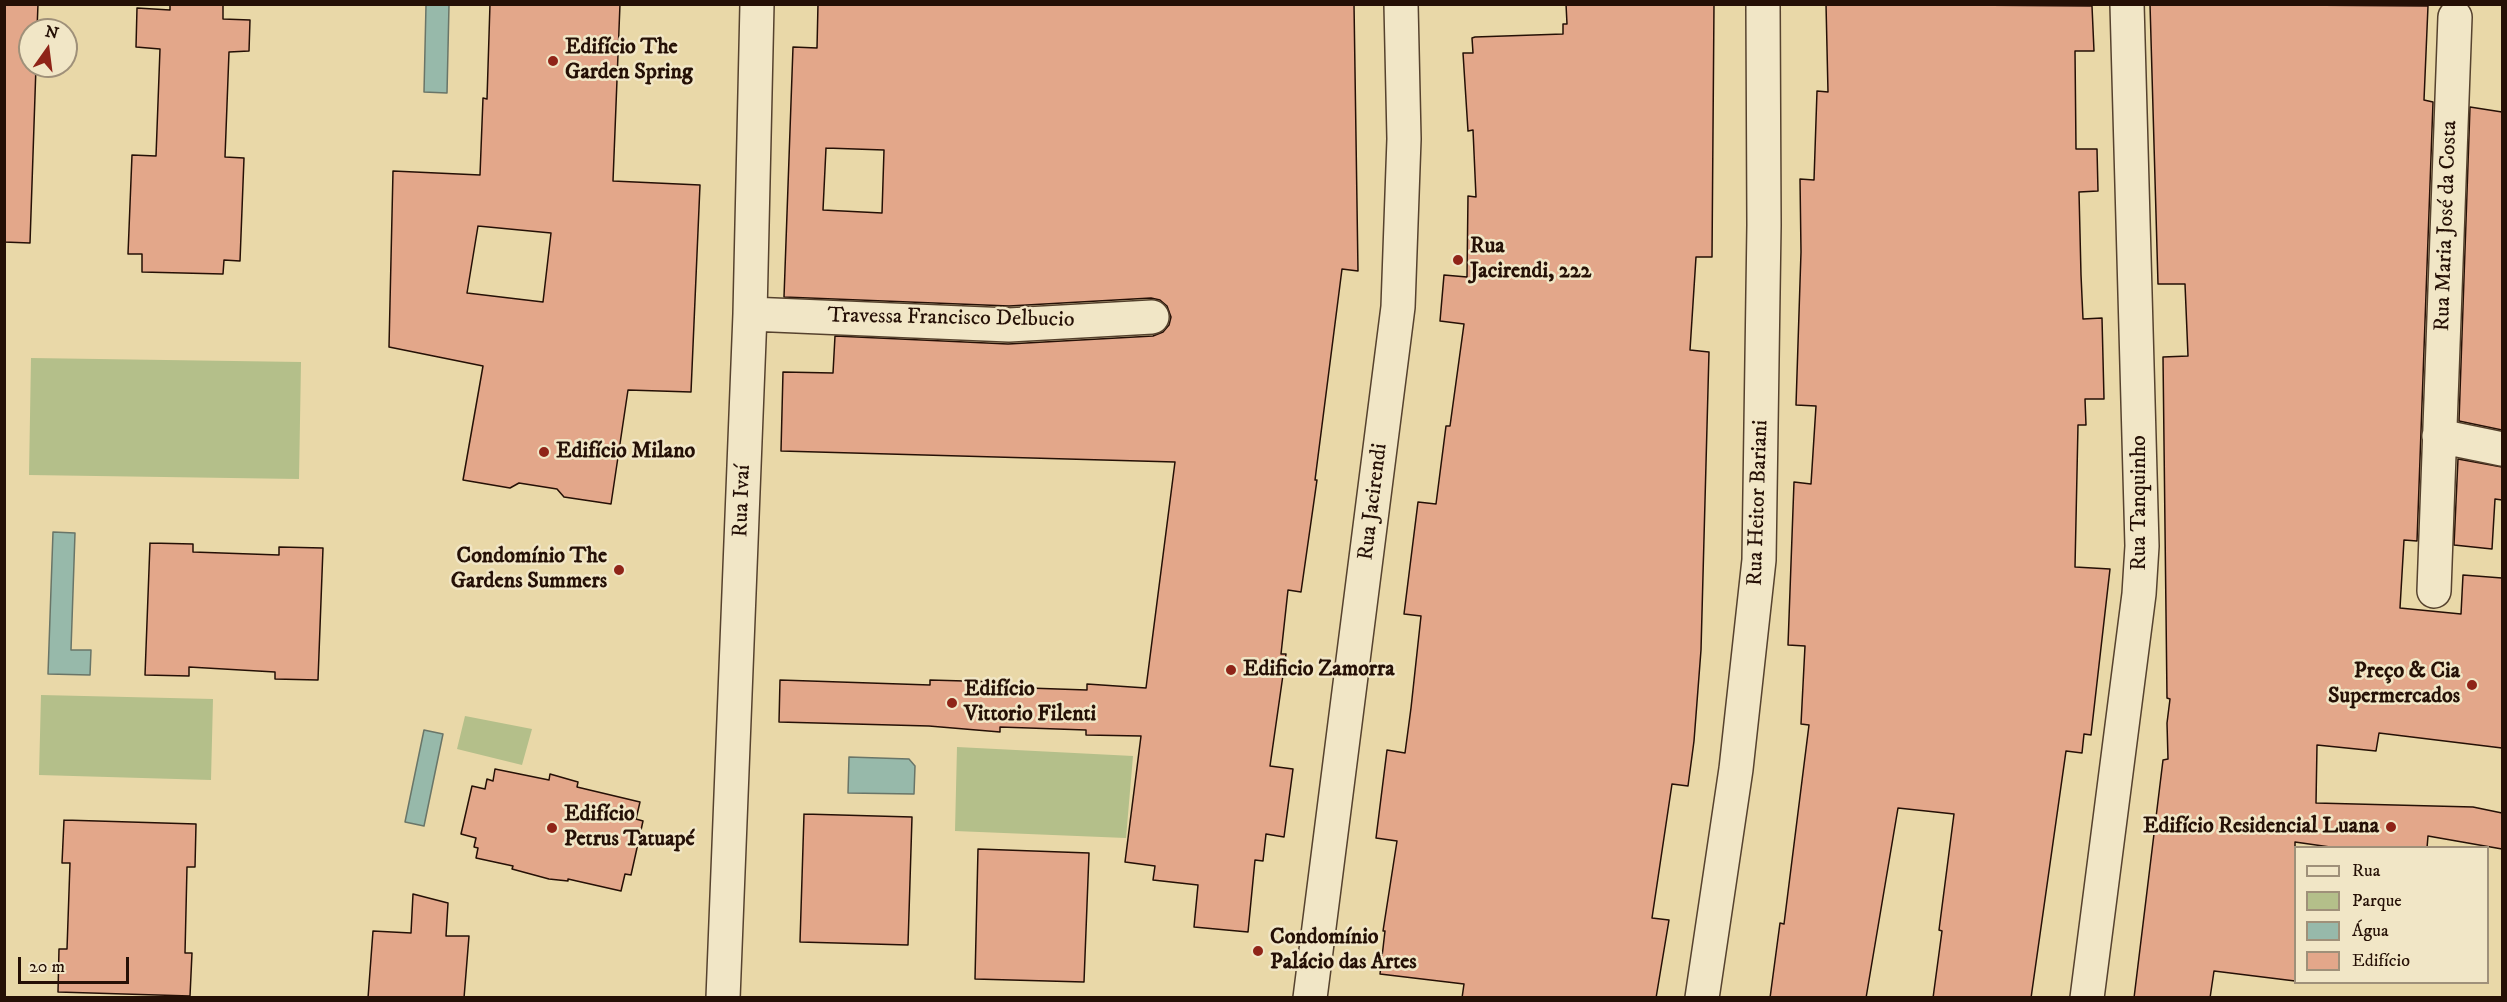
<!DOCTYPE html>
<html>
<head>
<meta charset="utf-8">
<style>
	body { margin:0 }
	#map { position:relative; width:2507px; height:1002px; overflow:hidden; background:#e9d8a8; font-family:"IM FELL DW Pica",serif }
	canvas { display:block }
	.frame { position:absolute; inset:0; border:6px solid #251006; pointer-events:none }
	.legend { position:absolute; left:2294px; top:846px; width:195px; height:138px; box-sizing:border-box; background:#f1e6c6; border:2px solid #9f9079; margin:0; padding:8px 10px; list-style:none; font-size:18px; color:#251006 }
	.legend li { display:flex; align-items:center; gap:12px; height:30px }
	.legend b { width:30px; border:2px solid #9f9079 }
	.north { position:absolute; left:18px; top:18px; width:60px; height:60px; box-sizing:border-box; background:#f1e6c6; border:2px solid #9f9079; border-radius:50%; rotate:14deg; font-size:16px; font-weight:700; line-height:24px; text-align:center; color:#251006 }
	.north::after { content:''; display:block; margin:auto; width:21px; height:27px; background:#8f2418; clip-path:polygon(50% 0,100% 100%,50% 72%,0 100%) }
	.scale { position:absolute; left:18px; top:957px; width:111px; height:27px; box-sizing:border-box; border:3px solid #251006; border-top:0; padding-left:8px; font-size:18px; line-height:21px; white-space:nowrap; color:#251006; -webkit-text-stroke:4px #f1e6c6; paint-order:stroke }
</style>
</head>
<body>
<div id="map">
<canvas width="2507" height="1002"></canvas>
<div class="frame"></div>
<ul class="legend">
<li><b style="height:8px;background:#f1e6c6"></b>Rua</li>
<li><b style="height:16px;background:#b4bf8a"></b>Parque</li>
<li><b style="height:16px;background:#97b9aa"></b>Água</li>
<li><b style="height:16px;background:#e3a78a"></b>Edifício</li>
</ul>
<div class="north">N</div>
<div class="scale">20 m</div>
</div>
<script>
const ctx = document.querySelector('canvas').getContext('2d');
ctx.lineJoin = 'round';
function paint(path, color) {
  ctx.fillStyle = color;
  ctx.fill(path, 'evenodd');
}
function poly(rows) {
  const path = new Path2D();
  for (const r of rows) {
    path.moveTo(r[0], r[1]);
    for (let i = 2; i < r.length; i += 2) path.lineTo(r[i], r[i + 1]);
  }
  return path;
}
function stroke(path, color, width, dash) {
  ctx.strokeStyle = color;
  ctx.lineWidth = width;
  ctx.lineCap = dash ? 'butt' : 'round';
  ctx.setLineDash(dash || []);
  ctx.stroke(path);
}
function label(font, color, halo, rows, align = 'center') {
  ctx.font = font + ' "IM FELL DW Pica",serif';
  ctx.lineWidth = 5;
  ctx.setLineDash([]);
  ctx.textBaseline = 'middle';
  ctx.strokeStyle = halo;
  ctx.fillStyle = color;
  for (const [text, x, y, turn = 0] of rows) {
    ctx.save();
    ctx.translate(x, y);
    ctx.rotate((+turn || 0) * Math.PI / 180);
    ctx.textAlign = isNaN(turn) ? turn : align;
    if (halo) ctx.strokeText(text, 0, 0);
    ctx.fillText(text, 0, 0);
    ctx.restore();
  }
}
paint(poly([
	[31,358,301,362,299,479,29,475],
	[41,695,213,699,211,780,39,775],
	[465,716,532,729,522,765,457,749],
	[957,747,1133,756,1126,838,955,831]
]), '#b4bf8a');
const water = poly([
	[426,5,449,5,447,93,424,92,426,5],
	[53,532,75,533,71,650,91,650,90,675,48,674,53,532],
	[424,730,443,734,424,826,405,822,424,730],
	[849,757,909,759,915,766,914,794,848,793,849,757]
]);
paint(water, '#97b9aa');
stroke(water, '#697568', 1.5);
const building = poly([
	[4,4,38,4,37,30,30,30,30,66,36,66,30,243,4,242,4,4],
	[170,4,223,4,223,19,250,20,249,51,229,52,225,157,244,158,240,261,224,260,223,274,142,272,142,254,128,254,132,155,156,156,160,49,136,47,137,8,170,10,170,4],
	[490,4,620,4,613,181,700,185,691,392,628,390,611,504,564,497,557,489,519,483,510,488,463,480,483,366,389,347,393,171,480,175,483,98,487,99,490,4],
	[478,226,551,233,543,302,467,293,478,226],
	[818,4,1354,4,1358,271,1342,269,1315,480,1317,480,1301,592,1288,590,1281,654,1286,654,1270,766,1293,769,1284,837,1266,834,1263,861,1255,860,1248,932,1194,927,1198,885,1153,880,1155,866,1125,862,1141,736,1086,735,1086,730,1000,727,1000,732,929,726,779,722,780,680,930,685,930,680,999,682,999,687,1087,690,1087,684,1146,688,1175,462,781,451,783,372,833,373,835,336,1008,344,1153,336,1163,332,1169,325,1171,317,1167,306,1160,300,1151,298,1009,306,784,297,793,47,817,48,818,4],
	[826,148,884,150,882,213,823,210,826,148],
	[1566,4,1714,4,1712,257,1696,257,1690,350,1709,352,1701,650,1694,741,1688,786,1672,784,1652,918,1669,920,1656,998,1462,998,1464,984,1380,974,1385,931,1383,931,1397,841,1376,838,1387,750,1405,753,1411,708,1421,616,1404,614,1418,502,1436,504,1446,426,1450,426,1464,324,1440,321,1444,275,1467,277,1468,196,1476,197,1473,130,1468,131,1463,53,1473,53,1472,38,1475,37,1563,34,1563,24,1567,24,1566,4],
	[1826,4,2092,6,2094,51,2075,51,2076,149,2097,149,2098,191,2079,192,2081,275,2083,319,2102,318,2104,399,2085,399,2086,425,2078,425,2075,567,2110,569,2091,735,2084,734,2082,753,2066,751,2031,998,1933,998,1942,931,1939,930,1954,814,1898,808,1866,998,1770,998,1780,923,1784,924,1809,725,1801,724,1805,646,1788,645,1794,482,1811,484,1816,406,1796,405,1801,252,1800,179,1814,180,1817,91,1828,92,1826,4],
	[2150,4,2428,6,2424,100,2433,102,2417,541,2404,540,2400,608,2461,614,2463,575,2502,578,2502,748,2379,733,2376,751,2317,745,2316,803,2473,807,2502,813,2502,849,2428,836,2427,848,2337,848,2295,842,2295,981,2214,971,2210,998,2134,998,2163,760,2168,759,2167,723,2170,699,2167,698,2163,357,2188,356,2185,284,2158,284,2150,4],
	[2470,107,2502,112,2502,430,2459,421,2470,107],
	[2458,459,2502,467,2502,500,2495,499,2492,549,2454,545,2458,459],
	[150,543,193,544,193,552,279,555,279,547,323,548,318,680,275,679,275,672,189,667,189,676,145,675,150,543],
	[495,769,549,780,550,774,578,782,577,787,640,802,636,819,643,821,631,875,625,874,621,891,568,879,568,881,549,879,512,869,513,866,476,858,478,848,474,847,476,838,461,834,472,786,485,789,487,779,493,781,495,769],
	[804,814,912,817,908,945,800,942,804,814],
	[64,820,196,824,195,867,187,867,185,953,192,953,190,996,58,992,59,949,67,949,70,863,62,863,64,820],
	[978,849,1089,853,1084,982,975,979,978,849],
	[413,894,448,903,446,936,469,936,464,998,368,998,373,931,411,933,413,894]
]);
paint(building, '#e3a78a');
stroke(building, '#251006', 1.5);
const minor = poly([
	[750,314,1009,325,1152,317],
	[2439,436,2502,449],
	[2434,591,2455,17],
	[723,998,750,314,757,4],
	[1310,998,1398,307,1404,139,1401,4],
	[1702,998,1736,769,1759,560,1764,225,1763,4],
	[2087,998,2139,594,2142,546,2127,4]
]);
stroke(minor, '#56422e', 36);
stroke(minor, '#f1e6c6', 33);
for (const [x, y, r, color] of [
	[553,61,6,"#8f2418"],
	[1458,260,6,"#8f2418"],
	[544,452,6,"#8f2418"],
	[619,570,6,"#8f2418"],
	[1231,670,6,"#8f2418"],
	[2472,685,6,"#8f2418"],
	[952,703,6,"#8f2418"],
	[2391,827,6,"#8f2418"],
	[552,828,6,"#8f2418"],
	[1258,951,6,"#8f2418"]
]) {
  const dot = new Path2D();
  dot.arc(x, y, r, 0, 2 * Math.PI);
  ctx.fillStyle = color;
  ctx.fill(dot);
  stroke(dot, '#f1e6c6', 2);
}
label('bold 22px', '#251006', '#f1e6c6', [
	["Edifício The",565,48],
	["Garden Spring",565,73],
	["Rua",1470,247],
	["Jacirendi, 222",1470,272],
	["Edifício Milano",556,452],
	["Condomínio The",607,557,"right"],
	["Gardens Summers",607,582,"right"],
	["Edificio Zamorra",1243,670],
	["Preço & Cia",2460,672,"right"],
	["Supermercados",2460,697,"right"],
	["Edifício",964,690],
	["Vittorio Filenti",964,715],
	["Edifício",564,815],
	["Petrus Tatuapé",564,840],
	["Edifício Residencial Luana",2379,827,"right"],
	["Condomínio",1270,938],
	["Palácio das Artes",1270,963]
], 'left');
label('22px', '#251006', '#f1e6c6', [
	["Rua Maria José da Costa",2447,226,-88],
	["Travessa Francisco Delbucio",951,319,1],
	["Rua Ivaí",743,501,-88],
	["Rua Jacirendi",1374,502,-83],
	["Rua Heitor Bariani",1759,503,-88],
	["Rua Tanquinho",2140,503,-90]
]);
</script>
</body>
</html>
